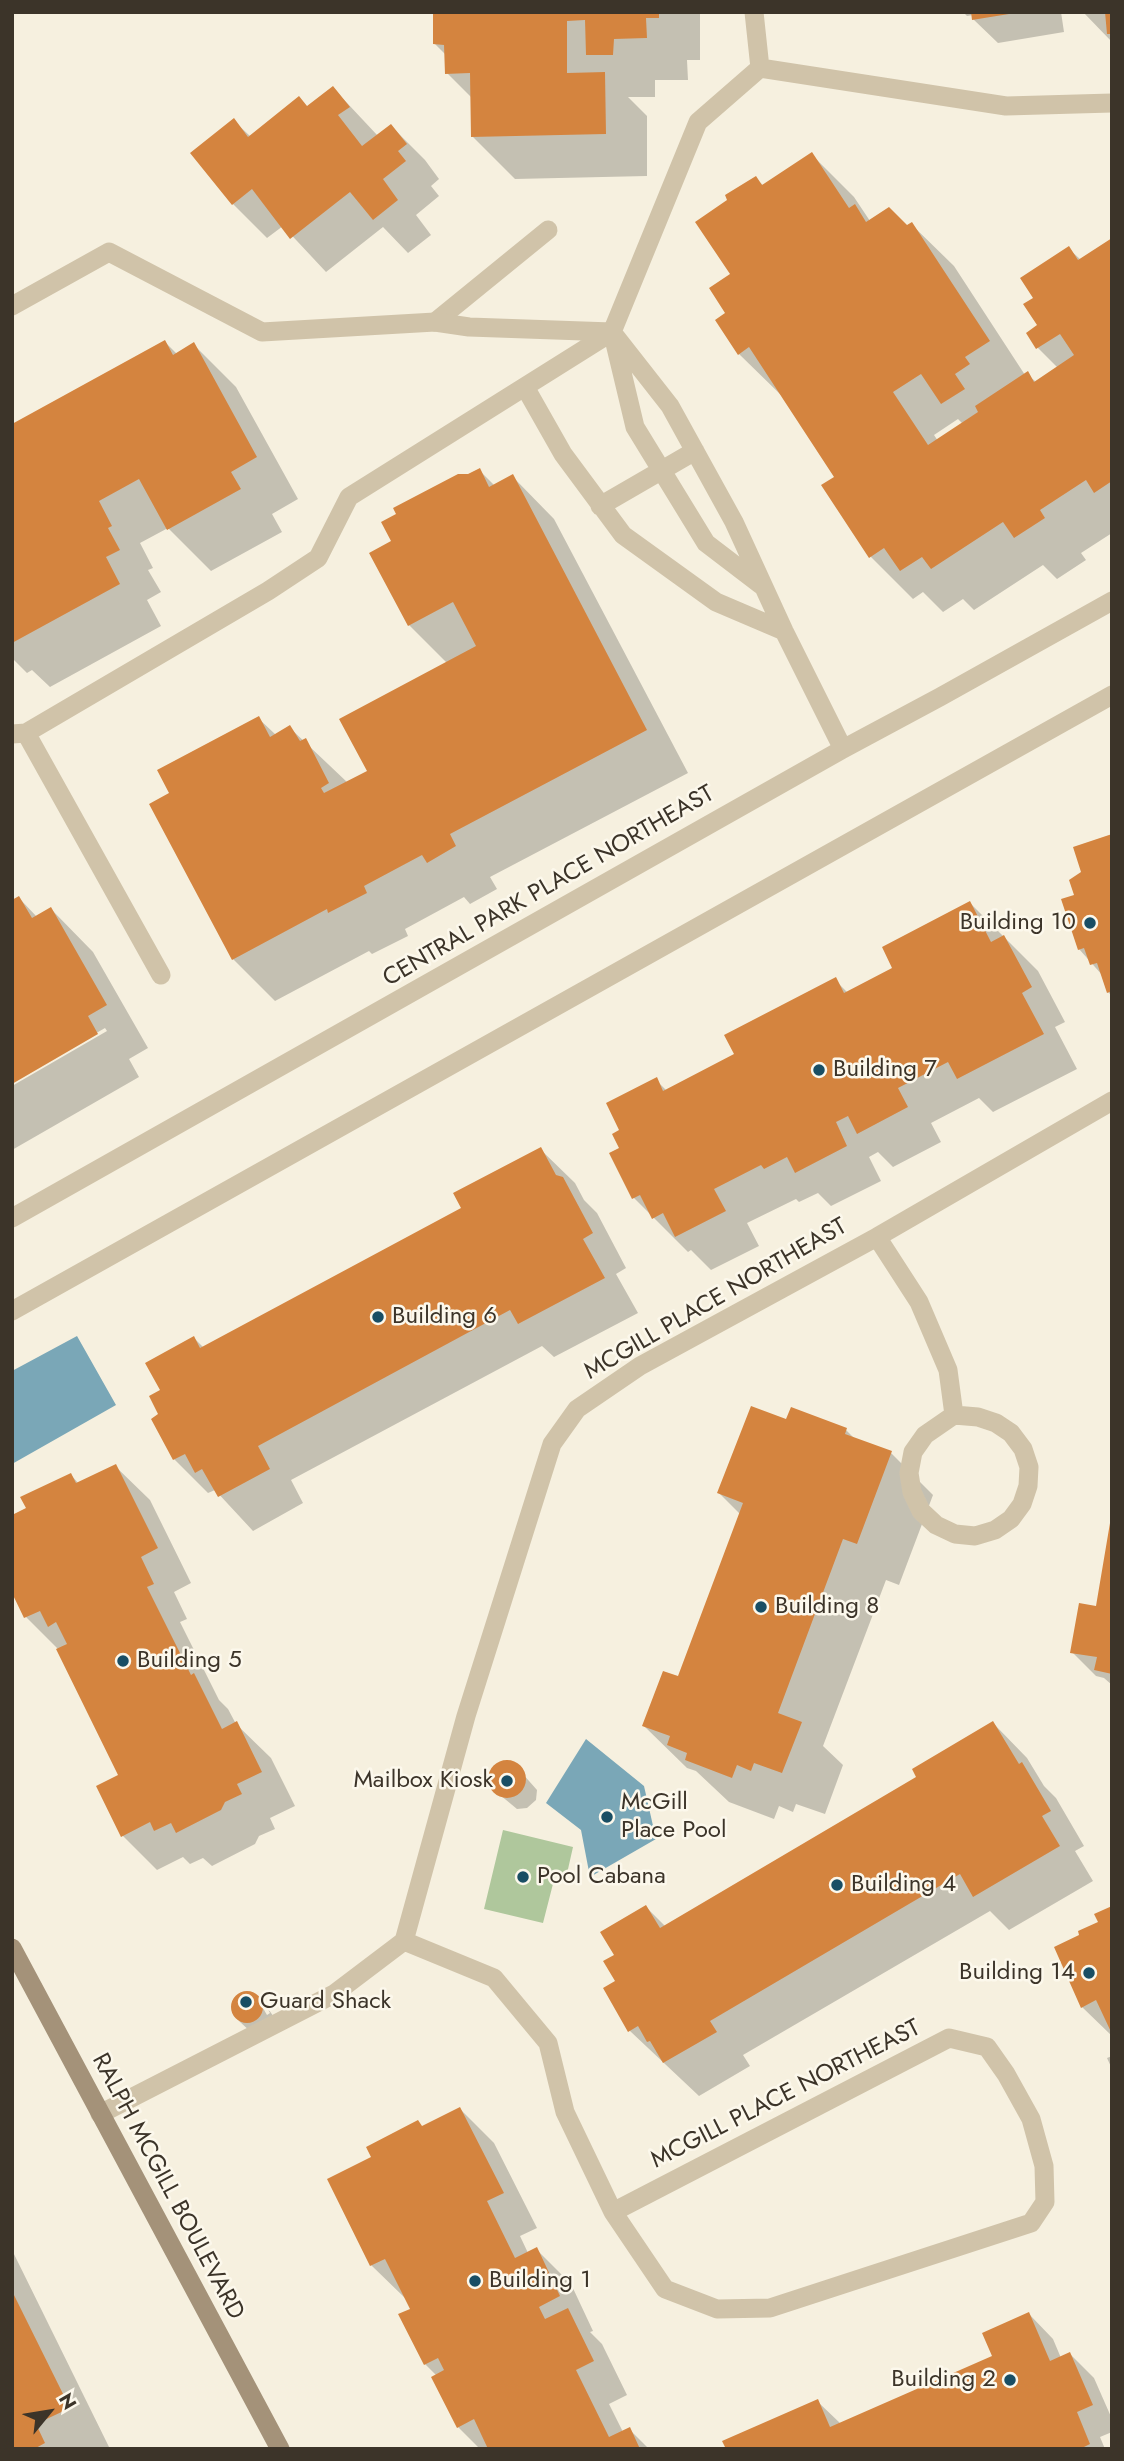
<!DOCTYPE html>
<html>
<head>
<meta charset="utf-8">
<style>
	body { margin:0 }
	#map { position:relative; width:1124px; height:2461px; overflow:hidden; background:#f6f0df; font-family:Jost,sans-serif }
	canvas { display:block }
	.frame { position:absolute; inset:0; border:14px solid #3c3429; pointer-events:none }
	.north { position:absolute; left:14px; top:2377px; width:70px; height:70px; -webkit-text-stroke:5px #fcf8ec; paint-order:stroke; rotate:60deg; font-size:19px; font-weight:700; line-height:28px; text-align:center; color:#3c3429 }
	.north::after { content:''; display:block; margin:auto; width:24px; height:32px; background:#3c3429; clip-path:polygon(50% 0,100% 100%,50% 72%,0 100%) }
</style>
</head>
<body>
<div id="map">
<canvas width="1124" height="2461"></canvas>
<div class="frame"></div>
<div class="north">N</div>
</div>
<script>
const ctx = document.querySelector('canvas').getContext('2d');
ctx.lineJoin = 'round';
function paint(path, color) {
  ctx.fillStyle = color;
  ctx.fill(path, 'evenodd');
}
function poly(rows) {
  const path = new Path2D();
  for (const r of rows) {
    if (r.length === 3) {
      path.moveTo(r[0] + r[2], r[1]);
      path.arc(r[0], r[1], r[2], 0, 2 * Math.PI);
      continue;
    }
    path.moveTo(r[0], r[1]);
    for (let i = 2; i < r.length; i += 2) path.lineTo(r[i], r[i + 1]);
  }
  return path;
}
function stroke(path, color, width, dash) {
  ctx.strokeStyle = color;
  ctx.lineWidth = width;
  ctx.lineCap = dash ? 'butt' : 'round';
  ctx.setLineDash(dash || []);
  ctx.stroke(path);
}
function label(font, color, halo, rows, align = 'center') {
  ctx.font = font + ' Jost,sans-serif';
  ctx.lineWidth = 5;
  ctx.setLineDash([]);
  ctx.textBaseline = 'middle';
  ctx.strokeStyle = halo;
  ctx.fillStyle = color;
  for (const [text, x, y, turn = 0] of rows) {
    ctx.save();
    ctx.translate(x, y);
    ctx.rotate((+turn || 0) * Math.PI / 180);
    ctx.textAlign = isNaN(turn) ? turn : align;
    if (halo) ctx.strokeText(text, 0, 0);
    ctx.fillText(text, 0, 0);
    ctx.restore();
  }
}
paint(poly([
	[503,1830,573,1847,566,1878,555,1876,543,1923,484,1909]
]), '#afc79c');
paint(poly([
	[77,1336,116,1405,12,1464,12,1371],
	[586,1739,644,1786,656,1839,590,1877,581,1830,546,1803]
]), '#7aa7b7');
paint(poly([
	[435,12,700,12,700,60,687,60,688,80,655,80,655,97,628,97,647,116,647,176,515,179,473,137,472,98,447,73,446,55,435,44],
	[963,12,1061,12,1064,32,998,43,973,19,973,15,967,16],
	[1112,12,1112,42,1083,12],
	[333,88,378,136,391,126,425,160,439,179,431,186,439,196,416,215,431,235,408,253,383,227,326,272,283,226,267,238,233,204,234,121,251,137,308,107],
	[812,155,854,197,870,221,906,227,911,224,954,266,1025,375,1027,374,1036,382,1058,368,1038,348,1040,326,1036,298,1069,249,1081,260,1112,240,1112,533,1081,553,1086,560,1057,579,1043,565,974,610,963,599,943,612,923,592,913,599,871,557,837,478,782,396,739,354,727,314,732,275,730,201,755,178,764,186],
	[958,419,963,424,938,441,934,435],
	[165,342,177,354,194,345,236,387,298,499,272,514,282,532,211,571,168,528,140,543,153,568,148,570,161,592,147,600,161,626,50,687,32,670,27,673,12,658,12,427],
	[479,470,495,486,512,476,554,519,688,773,490,877,497,889,470,904,464,897,405,929,408,936,372,954,369,951,275,1001,233,959,171,794,258,718,276,735,290,728,348,783,369,772,447,663,409,625,372,553,394,542,469,475],
	[1112,836,1112,996,1108,992,1103,976,1079,949,1076,896,1083,873],
	[19,898,37,917,51,909,93,952,148,1048,129,1059,139,1077,12,1150,12,1086,107,1031,105,1028,12,1082],
	[970,903,1038,971,1065,1022,1055,1027,1077,1069,993,1112,979,1098,931,1123,941,1142,893,1167,878,1152,869,1157,881,1181,831,1206,818,1193,799,1202,796,1199,747,1223,759,1246,711,1270,691,1250,688,1252,634,1198,621,1149,622,1131,656,1080,667,1091,737,1055,835,980,848,993,894,969],
	[540,1149,575,1183,584,1200,597,1213,626,1268,616,1274,638,1313,554,1357,542,1346,291,1480,303,1503,253,1531,215,1490,208,1493,174,1459,160,1415,162,1390,194,1338,204,1348,464,1209],
	[787,1421,846,1430,857,1441,891,1453,933,1495,899,1585,886,1580,823,1746,843,1765,825,1814,796,1804,793,1812,779,1806,774,1819,729,1802,696,1771,687,1768,644,1726,679,1678,741,1515,719,1493],
	[115,1466,150,1500,191,1583,174,1592,187,1619,180,1622,219,1700,228,1709,236,1724,271,1758,295,1806,270,1818,275,1829,259,1836,255,1844,212,1866,203,1858,190,1864,183,1857,157,1870,123,1836,120,1776,58,1649,26,1617,28,1509,71,1475,79,1484],
	[1112,1526,1112,1685,1104,1678,1096,1676,1072,1652,1097,1608],
	[993,1723,1027,1758,1044,1786,1056,1798,1084,1846,1075,1851,1093,1881,1009,1930,990,1911,743,2055,750,2066,699,2096,630,2031,617,1981,616,1956,646,1907,666,1927,919,1778],
	[504,1763,514,1764,537,1790,536,1800,527,1808,517,1809,494,1790,490,1779,495,1768],
	[1112,1908,1112,2036,1082,2007,1082,1936,1101,1923],
	[245,1992,255,1994,264,2003,260,2003,267,2015,270,2013,264,2003,276,2020,252,2033,239,2021,232,2008,234,1998],
	[1112,2056,1112,2069,1107,2058],
	[460,2109,494,2143,537,2228,520,2236,528,2253,536,2249,571,2284,593,2331,590,2332,602,2344,627,2395,609,2404,623,2432,629,2429,649,2449,480,2449,458,2427,437,2376,425,2364,413,2309,406,2299,371,2265,373,2158,423,2127],
	[12,2250,110,2449,12,2449],
	[1029,2314,1053,2339,1061,2358,1070,2354,1094,2378,1112,2419,1112,2432,1100,2437,1105,2449,727,2449,818,2402,841,2424,995,2357]
]), '#0003');
paint(poly([
	[433,12,659,12,659,18,646,18,647,38,614,39,613,55,586,55,585,20,567,21,567,73,605,72,606,134,471,137,470,73,445,74,444,45,433,44],
	[971,12,1008,12,1009,14,972,20],
	[1105,12,1112,12,1112,34,1107,34],
	[333,86,350,107,338,115,362,146,391,124,407,144,398,151,406,161,383,179,398,200,373,220,350,192,290,239,252,189,232,205,190,153,234,118,248,137,299,96,307,106],
	[812,152,849,208,855,204,866,222,889,207,907,225,912,222,990,341,965,357,970,364,955,374,965,389,941,404,921,374,893,392,928,445,978,412,975,406,1028,371,1034,382,1074,355,1060,334,1036,349,1026,333,1037,325,1023,304,1033,298,1020,278,1069,246,1078,260,1112,238,1112,481,1094,493,1086,480,1040,510,1045,518,1014,538,1003,522,931,569,922,557,900,571,884,548,869,558,821,485,834,477,749,347,738,355,715,320,725,313,709,288,730,274,695,222,727,200,725,195,756,176,762,185],
	[165,340,173,355,194,342,257,457,231,472,241,489,167,530,139,479,99,501,112,526,108,528,120,550,106,557,120,584,12,643,12,424],
	[480,468,489,487,513,474,647,730,450,834,456,846,427,863,422,855,364,886,367,893,328,913,327,909,232,960,149,804,169,793,157,770,259,716,270,737,290,725,300,741,306,738,329,783,321,788,324,793,367,771,339,719,476,646,453,602,408,626,369,553,391,541,381,522,396,514,393,508,458,474,468,474],
	[1112,834,1112,991,1107,993,1097,963,1090,965,1084,948,1078,950,1061,899,1074,895,1069,880,1081,872,1073,847],
	[19,896,32,918,51,907,107,1005,88,1016,98,1034,12,1084,12,900],
	[970,901,991,942,1004,935,1032,987,1022,993,1044,1034,957,1079,948,1062,898,1088,908,1107,857,1134,848,1116,836,1122,847,1146,795,1173,787,1157,764,1169,761,1165,714,1189,726,1211,675,1237,663,1213,652,1219,640,1195,632,1199,609,1153,619,1148,612,1134,619,1130,606,1103,657,1077,663,1091,734,1054,724,1035,836,977,844,993,892,968,882,947],
	[541,1147,556,1175,563,1177,593,1233,583,1239,605,1278,518,1324,510,1310,258,1446,270,1469,218,1497,202,1469,195,1473,185,1454,173,1460,151,1419,158,1414,149,1396,160,1390,145,1363,194,1336,200,1348,461,1208,453,1193],
	[751,1406,786,1419,791,1407,847,1428,845,1434,892,1451,857,1544,843,1539,778,1713,802,1722,782,1773,754,1763,751,1771,737,1765,732,1778,685,1760,687,1753,667,1745,670,1736,642,1726,663,1671,678,1676,743,1503,717,1493],
	[116,1464,158,1548,141,1557,154,1584,147,1587,191,1675,194,1673,222,1729,237,1721,262,1772,237,1784,242,1794,225,1802,221,1810,176,1833,171,1823,154,1831,150,1822,121,1837,96,1786,118,1775,56,1649,67,1644,56,1622,48,1627,40,1611,24,1618,12,1593,12,1515,26,1508,20,1497,71,1473,76,1483],
	[1110,1523,1112,1524,1112,1674,1094,1670,1097,1657,1070,1653,1079,1603,1096,1606],
	[993,1721,1019,1764,1022,1762,1051,1811,1042,1816,1060,1846,973,1897,960,1874,710,2021,717,2032,663,2063,650,2041,647,2042,638,2026,628,2032,603,1988,615,1981,603,1961,614,1955,600,1932,646,1905,660,1928,916,1777,912,1769],
	[507,1779,19],
	[1112,1906,1112,2034,1096,2000,1081,2008,1054,1947,1079,1935,1078,1931,1098,1922,1094,1914],
	[247,2007,16],
	[460,2107,504,2193,487,2201,515,2258,537,2247,560,2296,539,2307,545,2319,568,2308,594,2361,576,2370,609,2437,630,2427,640,2449,488,2449,474,2419,457,2428,431,2377,444,2370,438,2358,424,2365,398,2314,410,2309,385,2259,370,2266,327,2179,371,2157,366,2147,418,2120,422,2126],
	[12,2291,70,2408,36,2424,45,2443,34,2449,12,2449],
	[1029,2312,1050,2361,1070,2352,1093,2405,1077,2412,1090,2444,1080,2449,726,2449,722,2441,818,2399,830,2427,992,2356,982,2333]
]), '#d4843f');
stroke(poly([
	[435,322,548,230]
]), '#d0c3a9', 19);
stroke(poly([
	[754,12,760,68],
	[12,306,109,252,262,332,435,322,469,327,612,332],
	[612,332,670,406,734,522,784,631,843,749],
	[614,339,635,427,706,543,761,585],
	[525,387,563,454,623,535,716,602,784,631],
	[600,506,695,451],
	[26,733,161,975],
	[12,734,26,733,268,591,318,558,349,497,612,332,698,122,760,68,1006,106,1112,103],
	[12,1218,843,749,940,697,1112,601],
	[877,1237,919,1302,948,1370,954,1415],
	[12,1311,1112,695],
	[954,1415,978,1417,996,1423,1011,1433,1023,1449,1029,1467,1028,1486,1022,1504,1011,1519,995,1530,975,1536,955,1534,936,1525,921,1511,912,1492,909,1473,913,1452,925,1435,954,1415],
	[404,1941,494,1978,548,2043,565,2112,613,2212,665,2289,717,2309,770,2308,1031,2223,1045,2202,1044,2166,1031,2119,1006,2074,987,2047,949,2038,613,2212],
	[100,2114,334,1994,404,1941,466,1716,552,1444,577,1409,640,1366,877,1237,1112,1101]
]), '#d0c3a9', 19);
stroke(poly([
	[12,1948,280,2449]
]), '#a49279', 19);
for (const [x, y, r, color] of [
	[1090,923,7,"#194e64"],
	[819,1070,7,"#194e64"],
	[378,1317,7,"#194e64"],
	[761,1607,7,"#194e64"],
	[123,1661,7,"#194e64"],
	[507,1781,7,"#194e64"],
	[607,1817,7,"#194e64"],
	[523,1877,7,"#194e64"],
	[837,1885,7,"#194e64"],
	[1089,1973,7,"#194e64"],
	[246,2002,7,"#194e64"],
	[475,2281,7,"#194e64"],
	[1010,2380,7,"#194e64"]
]) {
  const dot = new Path2D();
  dot.arc(x, y, r, 0, 2 * Math.PI);
  ctx.fillStyle = color;
  ctx.fill(dot);
  stroke(dot, '#fcf8ec', 2.5);
}
label('24px', '#3c3429', '#fcf8ec', [
	["CENTRAL PARK PLACE NORTHEAST",549,887,-30],
	["MCGILL PLACE NORTHEAST",716,1300,-30],
	["MCGILL PLACE NORTHEAST",786,2095,-27],
	["RALPH MCGILL BOULEVARD",167,2187,62]
]);
label('24px', '#3c3429', '#fcf8ec', [
	["Building 10",1076,923,"right"],
	["Building 7",833,1070],
	["Building 6",392,1317],
	["Building 8",775,1607],
	["Building 5",137,1661],
	["Mailbox Kiosk",493,1781,"right"],
	["McGill",621,1803],
	["Place Pool",621,1831],
	["Pool Cabana",537,1877],
	["Building 4",851,1885],
	["Building 14",1075,1973,"right"],
	["Guard Shack",260,2002],
	["Building 1",489,2281],
	["Building 2",996,2380,"right"]
], 'left');
</script>
</body>
</html>
